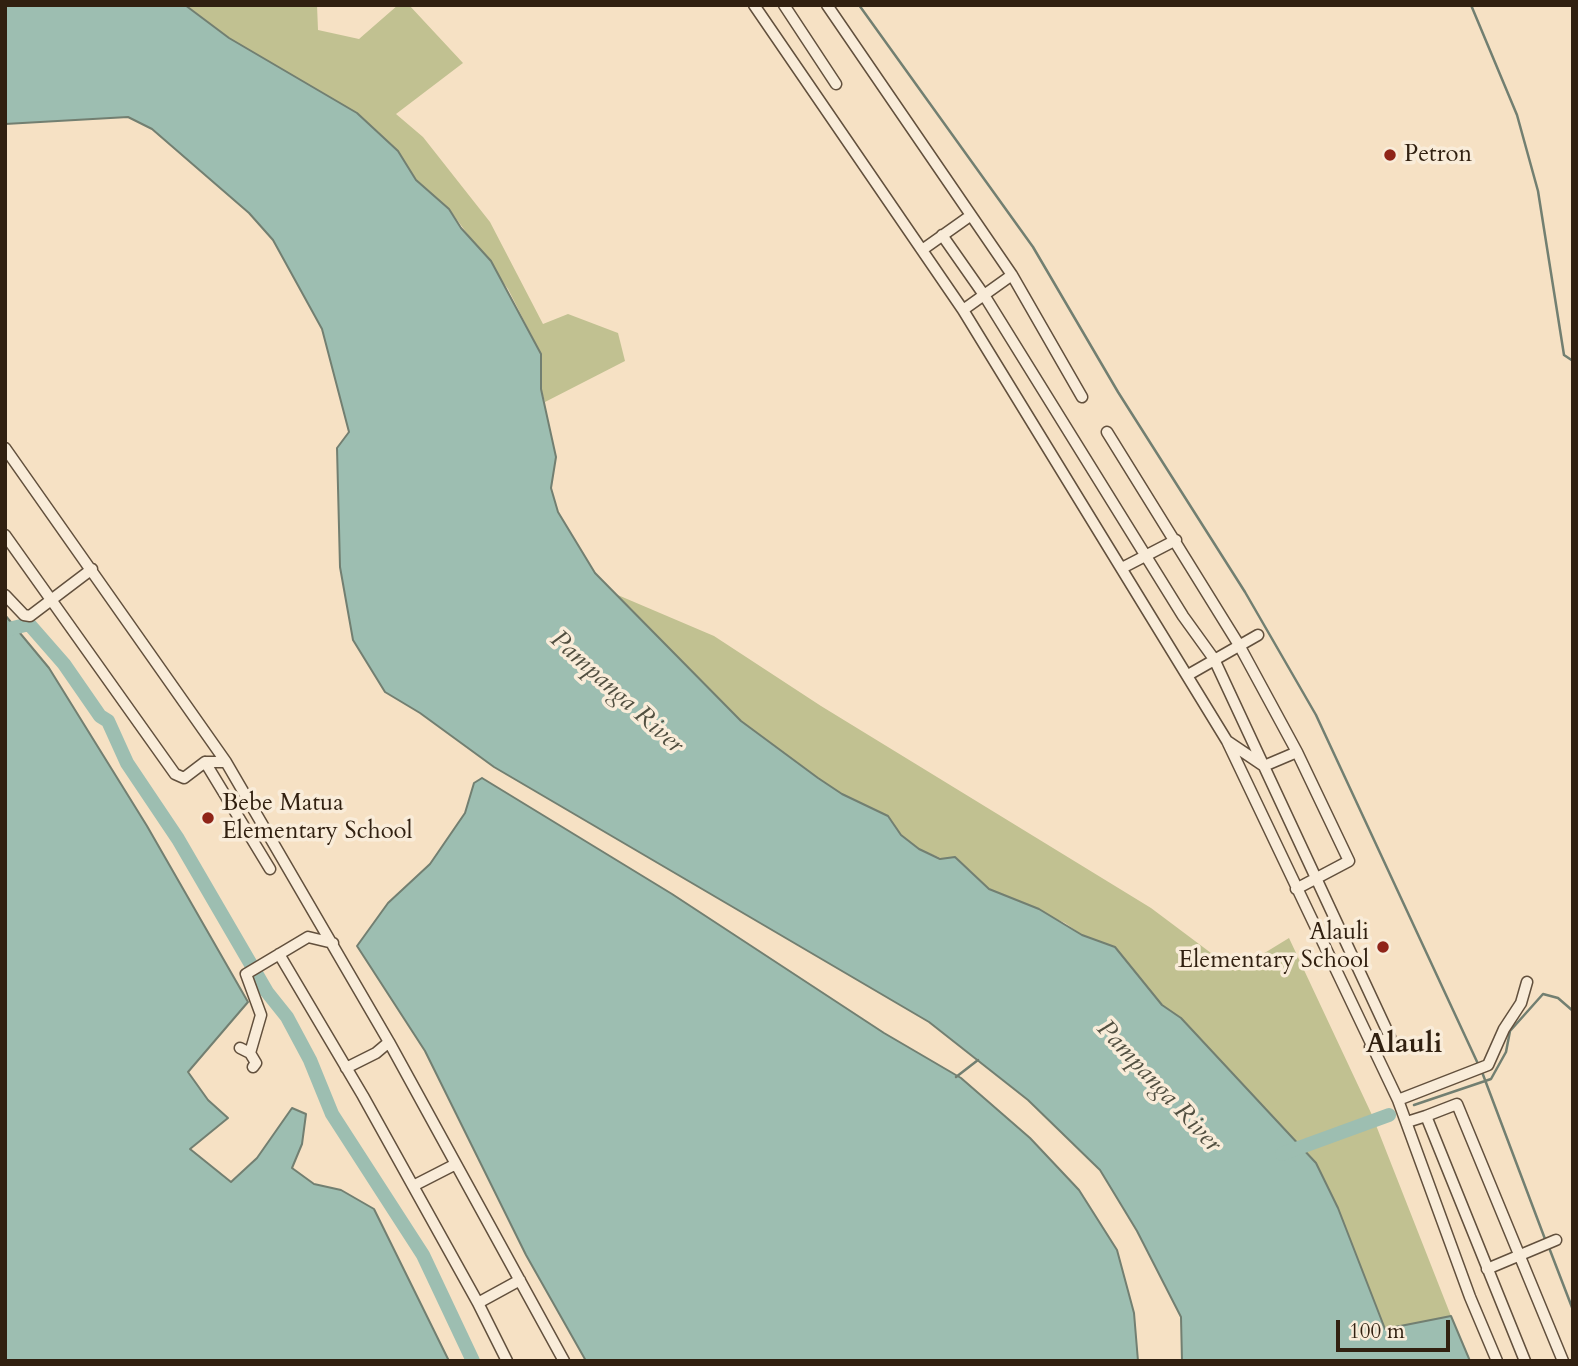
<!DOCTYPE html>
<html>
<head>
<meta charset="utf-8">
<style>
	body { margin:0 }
	#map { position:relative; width:1578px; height:1366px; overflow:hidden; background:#f6e1c4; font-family:Cardo,serif }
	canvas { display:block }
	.frame { position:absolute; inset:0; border:7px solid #312010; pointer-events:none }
	.scale { position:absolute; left:1336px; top:1320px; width:114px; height:32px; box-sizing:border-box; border:4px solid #312010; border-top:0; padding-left:9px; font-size:21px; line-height:24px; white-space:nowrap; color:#312010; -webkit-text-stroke:5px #f9ecd9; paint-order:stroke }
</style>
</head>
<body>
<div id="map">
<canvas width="1578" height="1366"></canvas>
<div class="frame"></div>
<div class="scale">100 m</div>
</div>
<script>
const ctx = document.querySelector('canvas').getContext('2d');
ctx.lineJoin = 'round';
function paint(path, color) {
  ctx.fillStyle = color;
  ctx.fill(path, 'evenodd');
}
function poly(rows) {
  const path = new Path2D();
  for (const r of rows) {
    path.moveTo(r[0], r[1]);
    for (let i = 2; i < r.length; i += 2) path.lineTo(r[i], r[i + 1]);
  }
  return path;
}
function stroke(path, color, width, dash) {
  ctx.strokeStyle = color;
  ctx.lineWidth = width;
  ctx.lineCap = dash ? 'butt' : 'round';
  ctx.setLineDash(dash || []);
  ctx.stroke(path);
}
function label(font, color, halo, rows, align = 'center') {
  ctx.font = font + ' Cardo,serif';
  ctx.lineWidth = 7;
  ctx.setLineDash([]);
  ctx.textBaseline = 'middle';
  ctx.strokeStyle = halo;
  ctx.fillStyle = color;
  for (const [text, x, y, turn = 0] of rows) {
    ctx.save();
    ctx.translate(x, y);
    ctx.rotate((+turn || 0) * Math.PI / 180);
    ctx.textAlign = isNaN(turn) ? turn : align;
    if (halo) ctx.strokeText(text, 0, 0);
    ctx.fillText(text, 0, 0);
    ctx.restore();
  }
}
paint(poly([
	[185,5,317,5,318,30,359,39,398,5,409,5,463,63,396,114,423,137,490,222,543,324,568,314,618,333,625,361,545,402,541,389,541,354,508,289,449,209,416,180,398,151,357,113,229,38],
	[613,593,714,636,821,706,1151,908,1235,971,1289,938,1372,1115,1451,1316,1385,1329,1338,1208,1316,1163,1181,1018,1162,1005,1115,947,1082,935,1065,923,989,889,970,870,919,849,901,835,888,816,842,794,818,778,741,721]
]), '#c1c191');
const water = poly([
	[5,5,185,5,229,38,357,113,398,151,416,180,449,209,461,228,491,261,541,354,541,389,556,457,551,488,558,512,595,573,741,721,818,778,842,794,888,816,901,835,919,849,940,859,955,857,989,889,1039,909,1082,935,1115,947,1162,1005,1181,1018,1316,1163,1338,1208,1385,1329,1451,1316,1470,1361,1182,1361,1181,1317,1137,1231,1100,1170,1028,1100,929,1022,494,767,420,713,385,692,353,640,340,567,337,448,349,432,322,329,273,240,249,213,152,129,128,117,5,124,5,5],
	[5,615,49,668,147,826,248,1002,188,1072,208,1100,228,1118,190,1149,231,1182,257,1158,292,1108,306,1114,302,1144,292,1168,314,1184,341,1190,374,1209,449,1361,5,1361,5,615],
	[482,778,672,894,884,1033,961,1078,1030,1138,1079,1190,1117,1250,1134,1313,1138,1361,586,1361,526,1255,425,1051,357,946,388,903,430,864,465,813,474,783,482,778]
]);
paint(water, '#9dbeb1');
stroke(water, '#727f71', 2);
stroke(poly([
	[859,5,1033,247,1118,392,1245,592,1316,715,1479,1066],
	[1471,5,1517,115,1538,191,1564,355,1573,361],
	[1482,1072,1545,1239],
	[956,1077,978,1060],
	[1414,1105,1491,1079,1506,1052,1510,1031,1543,994,1558,998,1573,1011],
	[1548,1245,1573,1310]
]), '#727f71', 2.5);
stroke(poly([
	[5,630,29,624,64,664,100,716,108,721,127,763,178,839,267,992,287,1017,310,1060,332,1114,423,1255,473,1361],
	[1282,1154,1389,1115]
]), '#9dbeb1', 14);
const minor = poly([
	[754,5,963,310,1227,741,1398,1100,1470,1297,1497,1361],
	[784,5,836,84],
	[827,5,1012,275,1082,397],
	[942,235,984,295,1183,616,1214,659,1390,1037,1370,1047],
	[922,250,970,216],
	[963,310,1012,275],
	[1107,432,1239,645,1297,752,1349,861,1296,889],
	[5,448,226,762,389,1042,564,1361],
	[5,535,175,774,184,778,205,762,226,762],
	[1122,568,1176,540],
	[5,595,24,615,30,616,92,569],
	[1188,675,1258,635],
	[1227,741,1264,766,1297,752],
	[205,762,270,869],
	[279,954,363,1096,478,1303,507,1361],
	[240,1048,250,1053,261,1015,246,974,308,937,333,943],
	[250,1053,256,1063,253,1067],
	[346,1068,376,1053,389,1042],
	[1398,1100,1488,1065,1504,1029,1521,1003,1527,982],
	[1426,1116,1457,1104,1563,1361],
	[1407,1122,1426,1116,1525,1361],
	[413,1186,456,1164],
	[1487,1269,1556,1240],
	[478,1303,520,1280]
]);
stroke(minor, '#62503d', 13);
stroke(minor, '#f9ecd9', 10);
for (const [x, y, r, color] of [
	[1390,155,7,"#8f2418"],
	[208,818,7,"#8f2418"],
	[1383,947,7,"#8f2418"]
]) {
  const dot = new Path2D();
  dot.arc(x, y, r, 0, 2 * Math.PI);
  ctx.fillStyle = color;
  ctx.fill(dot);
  stroke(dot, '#f9ecd9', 2.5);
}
label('24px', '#312010', '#f9ecd9', [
	["Petron",1404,155],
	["Bebe Matua",222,804],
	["Elementary School",222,832],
	["Alauli",1369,933,"right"],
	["Elementary School",1369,961,"right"]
], 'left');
label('italic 26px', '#514f40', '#f9ecd9', [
	["Pampanga River",616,693,42],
	["Pampanga River",1158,1087,47]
]);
label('bold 28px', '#312010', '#f9ecd9', [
	["Alauli",1404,1046]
]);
</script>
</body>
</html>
